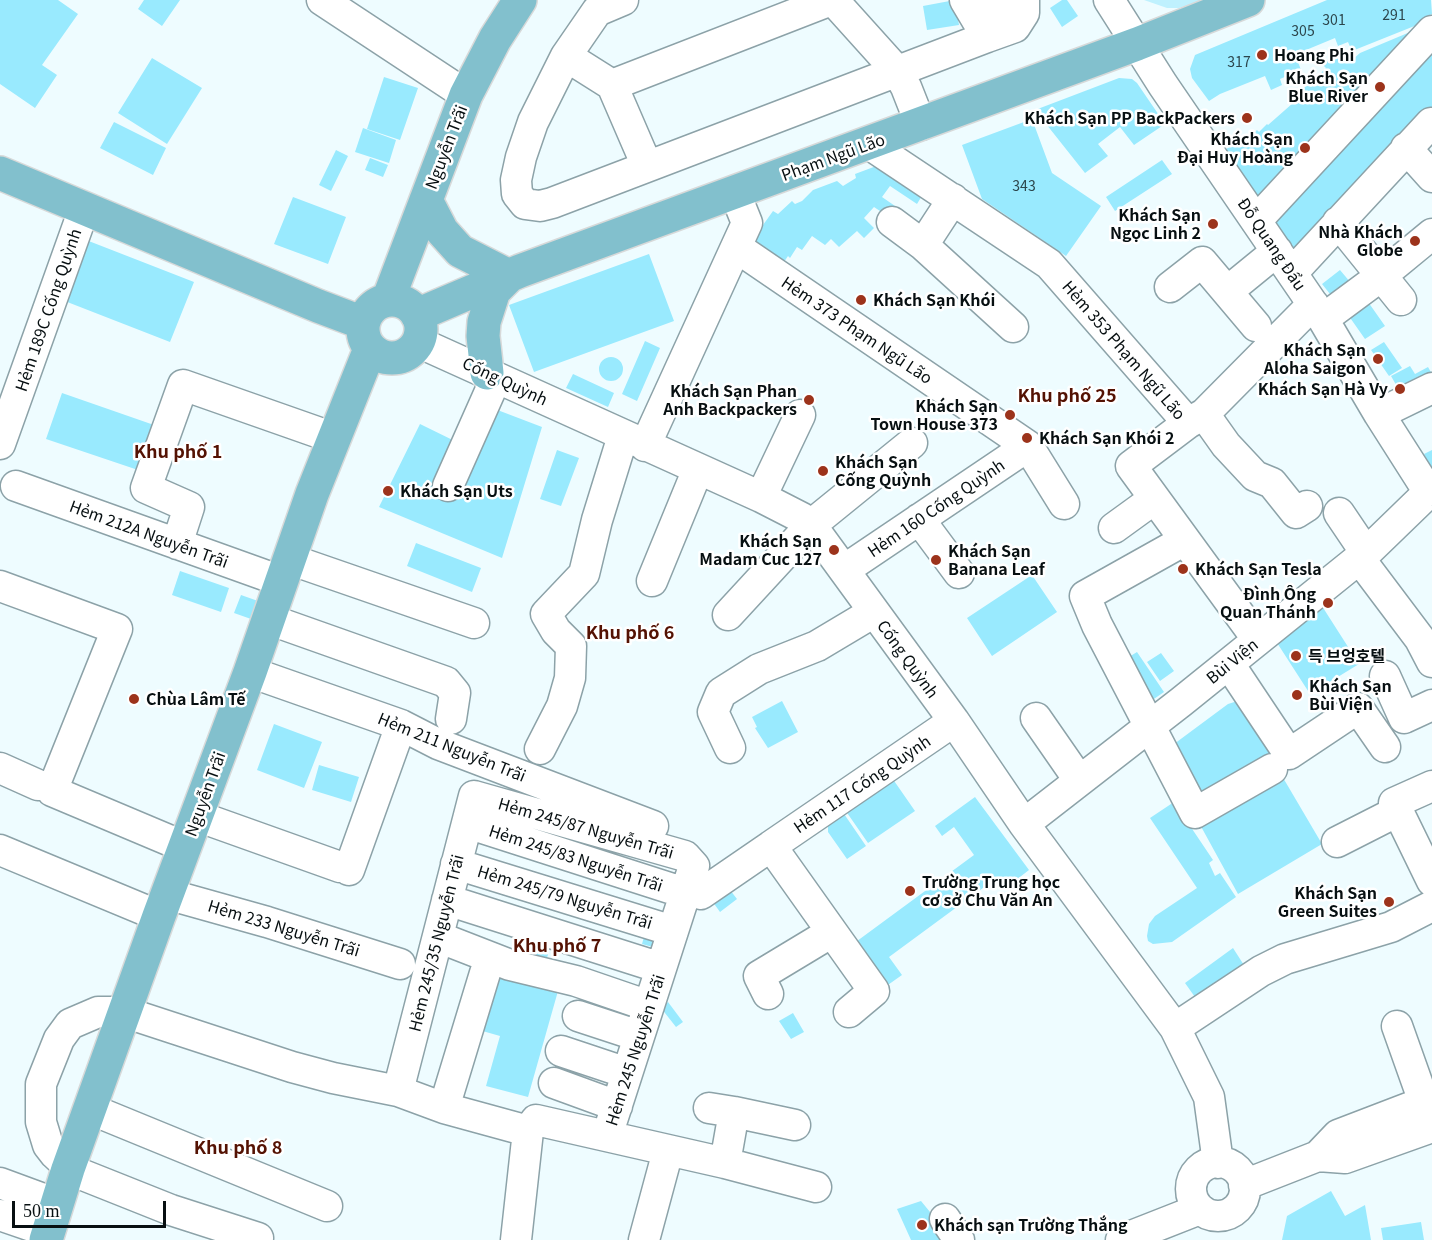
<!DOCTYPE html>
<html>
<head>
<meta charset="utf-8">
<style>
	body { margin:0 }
	#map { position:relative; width:1432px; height:1240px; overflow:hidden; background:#eefcff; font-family:Georgia,serif }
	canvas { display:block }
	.scale { position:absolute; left:12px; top:1201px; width:154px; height:27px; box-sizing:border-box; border:3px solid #070f11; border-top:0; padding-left:8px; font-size:18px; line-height:21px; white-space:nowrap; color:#070f11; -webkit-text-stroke:4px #fff; paint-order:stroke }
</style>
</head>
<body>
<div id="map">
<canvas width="1432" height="1240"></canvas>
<div class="scale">50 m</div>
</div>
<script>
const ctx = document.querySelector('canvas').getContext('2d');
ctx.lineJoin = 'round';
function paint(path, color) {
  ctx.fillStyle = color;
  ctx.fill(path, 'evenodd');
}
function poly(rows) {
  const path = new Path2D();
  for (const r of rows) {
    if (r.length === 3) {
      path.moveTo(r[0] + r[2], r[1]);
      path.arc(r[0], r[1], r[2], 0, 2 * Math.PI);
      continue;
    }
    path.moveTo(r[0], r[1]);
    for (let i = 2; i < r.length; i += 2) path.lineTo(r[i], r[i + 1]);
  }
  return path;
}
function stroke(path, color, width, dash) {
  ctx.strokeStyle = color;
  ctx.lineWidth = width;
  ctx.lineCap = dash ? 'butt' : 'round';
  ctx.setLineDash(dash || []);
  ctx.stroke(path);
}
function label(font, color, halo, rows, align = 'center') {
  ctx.font = font + ' Georgia,"Noto Sans KR",serif';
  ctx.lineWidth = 5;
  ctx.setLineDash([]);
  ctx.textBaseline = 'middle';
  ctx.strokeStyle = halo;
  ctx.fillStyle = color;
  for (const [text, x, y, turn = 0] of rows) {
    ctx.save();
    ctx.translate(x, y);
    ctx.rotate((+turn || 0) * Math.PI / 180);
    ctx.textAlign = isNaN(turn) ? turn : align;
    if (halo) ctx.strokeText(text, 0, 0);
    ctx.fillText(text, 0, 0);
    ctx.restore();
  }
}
paint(poly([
	[1144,0,1204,0,1179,8,1167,8]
]), '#bff1fe');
paint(poly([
	[0,0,58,0,78,14,42,65,57,75,35,108,0,84],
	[144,0,180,0,162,26,138,9],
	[955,0,959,25,927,30,923,6],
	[1062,0,1067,0,1078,16,1062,27,1050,8],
	[1327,0,1431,0,1432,14,1425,17,1427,21,1352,51,1348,42,1338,46,1335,38,1306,50,1309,57,1298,62,1301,70,1280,79,1282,85,1271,90,1265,76,1220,94,1209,101,1192,78,1190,69,1195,55],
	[1422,27,1258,207,1223,151,1239,141,1241,145,1257,130,1259,132,1267,124,1268,125,1293,103,1288,98,1297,89,1300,92,1308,84,1311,87,1320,78,1318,76,1326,68,1323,65,1341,50,1352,60,1360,53],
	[1432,38,1432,121,1294,258,1268,217],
	[152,58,202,88,167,144,118,113],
	[384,77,418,88,400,140,367,129],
	[1119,78,1132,79,1137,83,1165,124,1134,145,1120,127,1098,144,1108,156,1085,173,1035,110],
	[1032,119,1052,173,1101,206,1066,256,982,199,962,145],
	[114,122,166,148,153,175,100,148],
	[363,128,396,140,389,163,355,152],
	[336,150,348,156,331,191,319,185],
	[370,158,388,165,383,177,365,170],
	[1162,160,1172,174,1115,211,1106,197],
	[879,165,923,194,917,204,890,186,882,197,927,228,892,219,874,207,864,218,874,228,864,238,857,231,839,247,831,239,825,245,812,236,802,250,797,247,790,258,788,256,778,271,740,246,755,219,763,225,773,211,778,214,792,201,795,204,802,201,813,190,837,181,843,186,856,178,855,174],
	[293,197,346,217,328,264,274,244],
	[81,238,194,282,170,342,57,298],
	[649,254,674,321,534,372,509,305],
	[1340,270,1356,289,1338,304,1322,284],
	[1366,299,1385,326,1365,339,1346,312],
	[645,341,660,348,637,401,622,394],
	[1384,342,1402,368,1389,376,1371,350],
	[611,369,12],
	[1410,366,1415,374,1428,367,1432,374,1403,397,1391,376],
	[573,374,614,393,608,407,566,388],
	[62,393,154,425,138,470,46,439],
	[487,406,542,427,502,558,379,507,420,424,471,449],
	[557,450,579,458,561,506,540,499],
	[1432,450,1432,469,1424,454],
	[416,543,481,568,472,592,407,566],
	[180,571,229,588,221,612,172,595],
	[1032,575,1057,612,992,656,967,618],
	[241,595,258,601,251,619,234,613],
	[1320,603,1359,664,1310,694,1272,635],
	[1137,652,1164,692,1151,701,1124,660],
	[1161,653,1174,671,1160,681,1147,662],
	[1244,699,1282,761,1199,806,1170,747,1228,704],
	[782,701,798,732,768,748,755,728,757,727,752,717],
	[274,724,322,742,304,788,257,770],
	[319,765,359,777,351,802,312,790],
	[890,775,915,811,868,843,843,807],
	[1282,776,1322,844,1238,894,1198,821],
	[975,797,1029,870,1003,890,995,879,889,957,902,975,885,987,853,944,974,855,954,827,942,836,935,826],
	[1174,802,1213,860,1209,863,1215,876,1220,873,1236,897,1172,942,1153,944,1148,941,1147,936,1149,924,1155,916,1197,888,1150,818],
	[840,808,866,846,847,859,828,832,828,816],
	[727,886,737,899,720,912,710,898],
	[647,926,660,949,642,944],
	[534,935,552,940,547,958,529,953],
	[1233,948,1249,973,1202,1007,1185,983],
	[487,972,558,991,528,1097,486,1086,500,1036,472,1028],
	[668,1002,683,1022,676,1027,661,1008],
	[793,1013,804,1032,791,1039,779,1021],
	[1331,1191,1345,1216,1365,1205,1371,1240,1282,1240,1287,1216],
	[921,1201,953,1240,911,1240,897,1209],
	[1421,1222,1424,1240,1383,1240,1381,1228]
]), '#99eafe');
const minor = poly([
	[322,0,466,95],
	[623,0,597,11,566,56,533,122,521,157,516,180,517,194,525,204,540,206,552,203,987,37,998,20,995,0],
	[833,0,897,71,906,87,921,125],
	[965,0,987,37,1015,27,1024,13,1024,0],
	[1109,0,1163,85,1323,319,1379,414,1428,491],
	[566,56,612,85,647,166],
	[612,85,831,0],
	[869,144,1049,264,1188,423,1204,414,1313,304],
	[1406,148,1432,177],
	[735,193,747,223,736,247,1028,446,1064,504],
	[1256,221,1432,31],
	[892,222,923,245,1013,327],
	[1338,222,1401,300],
	[923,245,953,199],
	[1292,273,1431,123,1432,125],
	[1170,287,1202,262,1256,326],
	[1228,291,1277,251],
	[1323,319,1381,276,1432,234],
	[418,342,761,497,802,518,811,525,954,721,1024,824,1175,1028,1209,1097,1218,1163],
	[1204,414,1226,445,1255,476,1272,483,1296,513,1307,506],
	[1379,414,1432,388],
	[1188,423,1131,466,1258,640],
	[0,444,84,209],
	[645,446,736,247],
	[16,486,281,581],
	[448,486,496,378],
	[761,497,800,415],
	[1339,513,1366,553],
	[919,519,959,573],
	[1114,528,1154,499],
	[1185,540,1085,596,1097,625,1195,813,1272,769],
	[177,544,189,507,146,488,183,385,334,438],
	[1359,558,1420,639,1432,662],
	[289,559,474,623],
	[844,570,1028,446],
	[652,581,698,469],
	[0,586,117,629,52,791,185,847],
	[728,615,811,525,912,443],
	[268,619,446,682,455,693,451,719],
	[1229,664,1289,754,1358,708,1385,747],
	[250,672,401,725,438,744,653,826],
	[1385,676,1404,718,1432,705],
	[1036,718,1079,780],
	[730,748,713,712,721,693,759,669,817,646,874,612],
	[540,749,562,706,570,678,571,646,556,631,546,614,584,574,597,520,623,436],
	[0,768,38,785],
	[1432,786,1394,803,1432,881],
	[197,816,340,867],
	[467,823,685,893],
	[1024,824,1181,702,1366,553,1432,489],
	[1337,842,1398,811],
	[0,850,159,916],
	[456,864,673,931],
	[349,870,401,725],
	[167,894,267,922,400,964],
	[701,894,771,846],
	[447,900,661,968],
	[438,937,510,965,576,981,649,1006],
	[768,994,759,976,832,932],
	[849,1012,874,991,771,846,954,721],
	[578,1016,639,1036],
	[1397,1026,1424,1102],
	[1175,1028,1261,971,1285,959,1391,927,1432,906],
	[561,1051,627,1073],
	[554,1083,617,1106],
	[398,1091,474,796,685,856,694,866,607,1136],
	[444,1108,485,973],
	[709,1108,734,1112,725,1163],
	[90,1109,327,1206],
	[734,1112,795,1125],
	[1318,1156,1338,1135,1432,1099],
	[1218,1189,27],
	[69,1167,55,1154,48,1145,41,1122,41,1084,59,1039,70,1024,98,1012,124,1012,292,1067,333,1078,398,1091,444,1108,528,1131],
	[68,1169,171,1210,258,1238],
	[0,1183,57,1204],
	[1244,1185,1318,1156,1345,1158,1432,1127],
	[0,1215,49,1232],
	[945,1219,959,1240],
	[516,1240,528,1131,536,1120,725,1163,816,1187],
	[644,1240,668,1151],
	[1121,1240,1200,1209]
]);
const major = poly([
	[0,173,318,306,363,323],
	[426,200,442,231,460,251,509,276],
	[392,329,29],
	[388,300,466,95,495,39,520,0],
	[417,315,520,271,1137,44,1248,0],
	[487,373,483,336,484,322,494,291,509,276],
	[46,1240,68,1169,159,916,250,672,312,494,370,349]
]);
stroke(minor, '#8ca2a8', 33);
stroke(major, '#d7d9d9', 36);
stroke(minor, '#fff', 30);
stroke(major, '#82c0cd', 33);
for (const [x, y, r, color] of [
	[1262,55,6,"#9c331b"],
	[1380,87,6,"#9c331b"],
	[1247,118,6,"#9c331b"],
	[1305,148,6,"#9c331b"],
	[1213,224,6,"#9c331b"],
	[1415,241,6,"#9c331b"],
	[861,300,6,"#9c331b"],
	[1378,359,6,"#9c331b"],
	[1400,389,6,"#9c331b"],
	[809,400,6,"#9c331b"],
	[1010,415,6,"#9c331b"],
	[1027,438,6,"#9c331b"],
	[823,471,6,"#9c331b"],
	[388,491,6,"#9c331b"],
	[834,550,6,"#9c331b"],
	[936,560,6,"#9c331b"],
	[1183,569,6,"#9c331b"],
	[1328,603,6,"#9c331b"],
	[1296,656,6,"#9c331b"],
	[1297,695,6,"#9c331b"],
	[134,699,6,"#9c331b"],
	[910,891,6,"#9c331b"],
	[1389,902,6,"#9c331b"],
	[922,1225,6,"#9c331b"]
]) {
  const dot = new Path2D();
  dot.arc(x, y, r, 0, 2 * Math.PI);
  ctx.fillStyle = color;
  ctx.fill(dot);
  stroke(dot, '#fff', 2);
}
label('14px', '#2c464c', null, [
	["291",1394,15],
	["301",1334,20],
	["305",1303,31],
	["317",1239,62],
	["343",1024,186]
]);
label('bold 16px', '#070f11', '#fff', [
	["Hoang Phi",1274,55],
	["Khách Sạn",1368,78,"right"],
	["Blue River",1368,96,"right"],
	["Khách Sạn PP BackPackers",1235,118,"right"],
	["Khách Sạn",1293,139,"right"],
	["Đại Huy Hoàng",1293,157,"right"],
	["Khách Sạn",1201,215,"right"],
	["Ngọc Linh 2",1201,233,"right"],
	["Nhà Khách",1403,232,"right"],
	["Globe",1403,250,"right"],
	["Khách Sạn Khói",873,300],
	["Khách Sạn",1366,350,"right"],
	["Aloha Saigon",1366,368,"right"],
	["Khách Sạn Hà Vy",1388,389,"right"],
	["Khách Sạn Phan",797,391,"right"],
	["Anh Backpackers",797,409,"right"],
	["Khách Sạn",998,406,"right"],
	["Town House 373",998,424,"right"],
	["Khách Sạn Khói 2",1039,438],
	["Khách Sạn",835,462],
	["Cống Quỳnh",835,480],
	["Khách Sạn Uts",400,491],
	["Khách Sạn",822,541,"right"],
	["Madam Cuc 127",822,559,"right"],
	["Khách Sạn",948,551],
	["Banana Leaf",948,569],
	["Khách Sạn Tesla",1195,569],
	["Đình Ông",1316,594,"right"],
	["Quan Thánh",1316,612,"right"],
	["득 브엉호텔",1308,656],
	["Khách Sạn",1309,686],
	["Bùi Viện",1309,704],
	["Chùa Lâm Tế",146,699],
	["Trường Trung học",922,882],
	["cơ sở Chu Văn An",922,900],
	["Khách Sạn",1377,893,"right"],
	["Green Suites",1377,911,"right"],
	["Khách sạn Trường Thắng",934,1225]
], 'left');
label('16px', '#070f11', '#fff', [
	["Nguyễn Trãi",446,147,-69],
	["Phạm Ngũ Lão",833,157,-20],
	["Ðỗ Quang Ðẩu",1272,244,56],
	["Hẻm 189C Cống Quỳnh",48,310,-71],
	["Hẻm 373 Phạm Ngũ Lão",857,330,34],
	["Hẻm 353 Phạm Ngũ Lão",1124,350,49],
	["Cống Quỳnh",505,381,25],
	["Hẻm 160 Cống Quỳnh",936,508,-34],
	["Hẻm 212A Nguyễn Trãi",149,534,20],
	["Cống Quỳnh",908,659,54],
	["Bùi Viện",1232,661,-39],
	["Hẻm 211 Nguyễn Trãi",452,747,22],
	["Hẻm 117 Cống Quỳnh",862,784,-34],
	["Nguyễn Trãi",205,794,-70],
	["Hẻm 245/87 Nguyễn Trãi",586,828,16],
	["Hẻm 245/83 Nguyễn Trãi",576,858,18],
	["Hẻm 245/79 Nguyễn Trãi",565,897,17],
	["Hẻm 233 Nguyễn Trãi",284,928,17],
	["Hẻm 245/35 Nguyễn Trãi",436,943,-76],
	["Hẻm 245 Nguyễn Trãi",635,1050,-72]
]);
label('bold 18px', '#541203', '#fff', [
	["Khu phố 25",1067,395],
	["Khu phố 1",178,451],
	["Khu phố 6",630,632],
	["Khu phố 7",557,945],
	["Khu phố 8",238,1147]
]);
</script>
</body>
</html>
